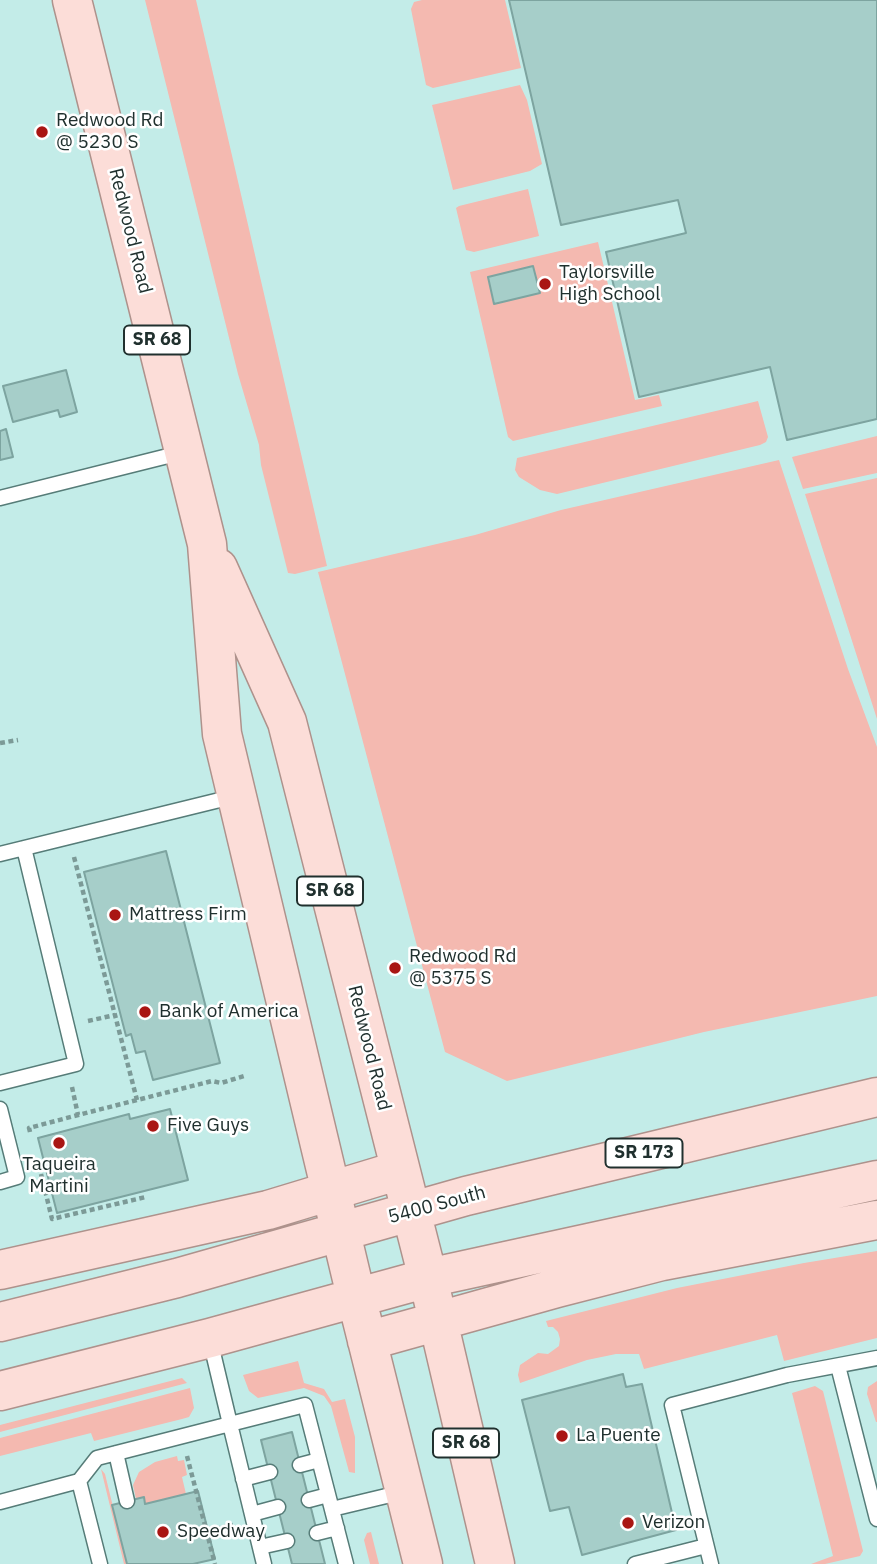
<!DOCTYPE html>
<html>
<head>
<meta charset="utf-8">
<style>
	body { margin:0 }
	canvas { display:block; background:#c3ece8 }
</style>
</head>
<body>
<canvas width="877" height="1564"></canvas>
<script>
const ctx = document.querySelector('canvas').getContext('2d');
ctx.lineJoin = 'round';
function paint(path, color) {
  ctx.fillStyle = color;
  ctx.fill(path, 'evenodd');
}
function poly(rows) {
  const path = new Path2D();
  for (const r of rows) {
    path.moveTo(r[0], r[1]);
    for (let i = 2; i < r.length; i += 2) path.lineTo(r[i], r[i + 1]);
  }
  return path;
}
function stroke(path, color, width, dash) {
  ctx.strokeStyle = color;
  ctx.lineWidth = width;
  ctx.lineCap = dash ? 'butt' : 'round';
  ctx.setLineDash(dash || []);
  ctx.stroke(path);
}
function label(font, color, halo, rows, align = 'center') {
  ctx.font = font + ' "IBM Plex Sans",sans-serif';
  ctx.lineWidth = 5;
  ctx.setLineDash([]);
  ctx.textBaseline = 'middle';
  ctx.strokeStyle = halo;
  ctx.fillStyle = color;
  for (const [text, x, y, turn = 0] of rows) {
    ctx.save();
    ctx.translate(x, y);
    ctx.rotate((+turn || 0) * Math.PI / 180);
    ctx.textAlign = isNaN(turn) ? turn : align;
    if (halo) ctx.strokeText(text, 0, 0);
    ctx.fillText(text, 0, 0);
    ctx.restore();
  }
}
paint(poly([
	[145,0,196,0,327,566,295,574,288,573,261,465,259,445,238,374],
	[422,0,505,0,521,68,433,88,426,85,411,9,414,2],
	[520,85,527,100,542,164,530,171,453,190,432,105],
	[528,189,539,236,474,252,466,250,456,208,459,206],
	[598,242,635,400,659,395,662,406,513,441,508,437,470,272],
	[758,401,768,437,766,442,760,445,557,494,540,490,519,477,515,470,517,458],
	[877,436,877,473,803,489,792,457],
	[779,460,848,669,877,747,877,996,704,1032,507,1081,445,1052,318,572,475,535,561,510],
	[877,478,877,719,805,494],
	[877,1251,877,1338,784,1361,777,1335,644,1369,639,1354,616,1354,587,1360,520,1383,518,1375,520,1365,538,1353,548,1354,559,1346,560,1339,558,1332,553,1327,548,1327,546,1321,677,1288,804,1263],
	[298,1361,304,1383,324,1389,332,1402,345,1399,355,1437,355,1473,349,1472,348,1468,331,1406,324,1396,304,1388,258,1398,249,1391,243,1375],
	[182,1378,187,1383,0,1432,0,1425],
	[877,1381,877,1422,876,1422,867,1394,868,1387],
	[815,1386,823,1391,863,1551,860,1556,825,1564,811,1564,833,1556,792,1393],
	[190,1388,194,1408,189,1417,182,1419,94,1441,91,1433,0,1456,0,1438],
	[177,1456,178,1461,184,1460,187,1475,182,1477,186,1494,145,1504,143,1497,136,1499,133,1485,139,1472,155,1462],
	[101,1469,105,1474,127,1564,124,1564],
	[371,1532,379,1564,370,1564,364,1540,367,1533]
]), '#f4b9b0');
const building = poly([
	[509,0,877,0,877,419,787,440,770,367,639,397,606,252,686,233,678,200,561,225,509,0],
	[533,266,540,293,494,304,488,277,533,266],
	[66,370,77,412,60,417,58,410,13,422,3,386,66,370],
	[6,429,13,457,0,460,0,431,6,429],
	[166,851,220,1063,153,1080,145,1051,136,1053,131,1034,126,1036,84,872,166,851],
	[170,1109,188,1180,57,1213,38,1138,129,1114,130,1119,170,1109],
	[623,1374,626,1387,642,1384,676,1530,582,1555,569,1507,550,1511,522,1400,623,1374],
	[292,1432,325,1564,292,1564,261,1440,292,1432],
	[198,1491,215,1559,193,1564,127,1564,112,1505,144,1497,145,1504,198,1491]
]);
paint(building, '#a6cec9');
stroke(building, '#7da4a0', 2);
const service = poly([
	[0,498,184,452],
	[0,854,236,796],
	[0,1083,76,1064,24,848],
	[0,1109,17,1177,0,1182],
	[838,1366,877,1519],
	[116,1453,127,1501],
	[300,1465,319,1460],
	[243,1479,270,1472],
	[79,1481,100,1564],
	[309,1500,328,1495],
	[0,1502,79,1481,97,1458,230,1424,210,1340],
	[332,1509,403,1492],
	[252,1514,278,1507],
	[317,1533,337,1528],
	[260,1547,287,1541],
	[264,1564,230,1424,305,1405,346,1564],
	[635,1564,706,1546],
	[711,1564,672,1405,787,1375,877,1358]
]);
const primary = poly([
	[72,0,207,544,222,734,356,1296,423,1564],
	[218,568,287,722,428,1278,495,1564],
	[0,1270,268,1210,400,1170],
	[0,1322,177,1278,466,1196,877,1097],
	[367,1341,557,1288,662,1261,877,1220],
	[0,1391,210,1338,428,1278,877,1180]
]);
stroke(service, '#567c78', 17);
stroke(primary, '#ae928c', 41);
stroke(poly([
	[0,743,18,740],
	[74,857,137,1100],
	[88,1021,115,1015],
	[72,1087,78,1115],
	[30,1132,29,1128,78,1115,212,1081,221,1083,244,1076],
	[41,1174,52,1219,146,1197],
	[187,1456,215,1564],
	[207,1531,233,1525]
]), '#7c9a97', 4.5, [5, 3.5]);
stroke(service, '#fff', 14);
stroke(primary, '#fcddd8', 38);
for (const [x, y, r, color] of [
	[42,132,7,"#a91613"],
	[545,284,7,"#a91613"],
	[115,915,7,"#a91613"],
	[395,968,7,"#a91613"],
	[145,1012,7,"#a91613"],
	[153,1126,7,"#a91613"],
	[59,1143,7,"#a91613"],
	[562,1436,7,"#a91613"],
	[628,1523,7,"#a91613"],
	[163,1532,7,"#a91613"]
]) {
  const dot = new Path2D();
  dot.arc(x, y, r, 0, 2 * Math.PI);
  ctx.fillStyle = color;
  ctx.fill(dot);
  stroke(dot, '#fff', 2.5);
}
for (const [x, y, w] of [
	[157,340,66],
	[330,891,66],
	[644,1153,77],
	[466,1443,66]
]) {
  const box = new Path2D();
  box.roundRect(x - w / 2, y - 14.5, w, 29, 5);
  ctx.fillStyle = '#fff';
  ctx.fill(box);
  stroke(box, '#20302e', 2);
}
label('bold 18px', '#20302e', null, [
	["SR 68",157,340],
	["SR 68",330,891],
	["SR 173",644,1153],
	["SR 68",466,1443]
]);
label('19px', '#20302e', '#fff', [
	["Redwood Rd",56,121],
	["@ 5230 S",56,143],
	["Taylorsville",559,273],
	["High School",559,295],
	["Mattress Firm",129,915],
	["Redwood Rd",409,957],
	["@ 5375 S",409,979],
	["Bank of America",159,1012],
	["Five Guys",167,1126],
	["Taqueira",59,1165,"center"],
	["Martini",59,1187,"center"],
	["La Puente",576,1436],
	["Verizon",642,1523],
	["Speedway",177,1532]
], 'left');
label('19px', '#20302e', '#fff', [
	["Redwood Road",130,231,76],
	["Redwood Road",369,1048,76],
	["5400 South",437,1205,-15]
]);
</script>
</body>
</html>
